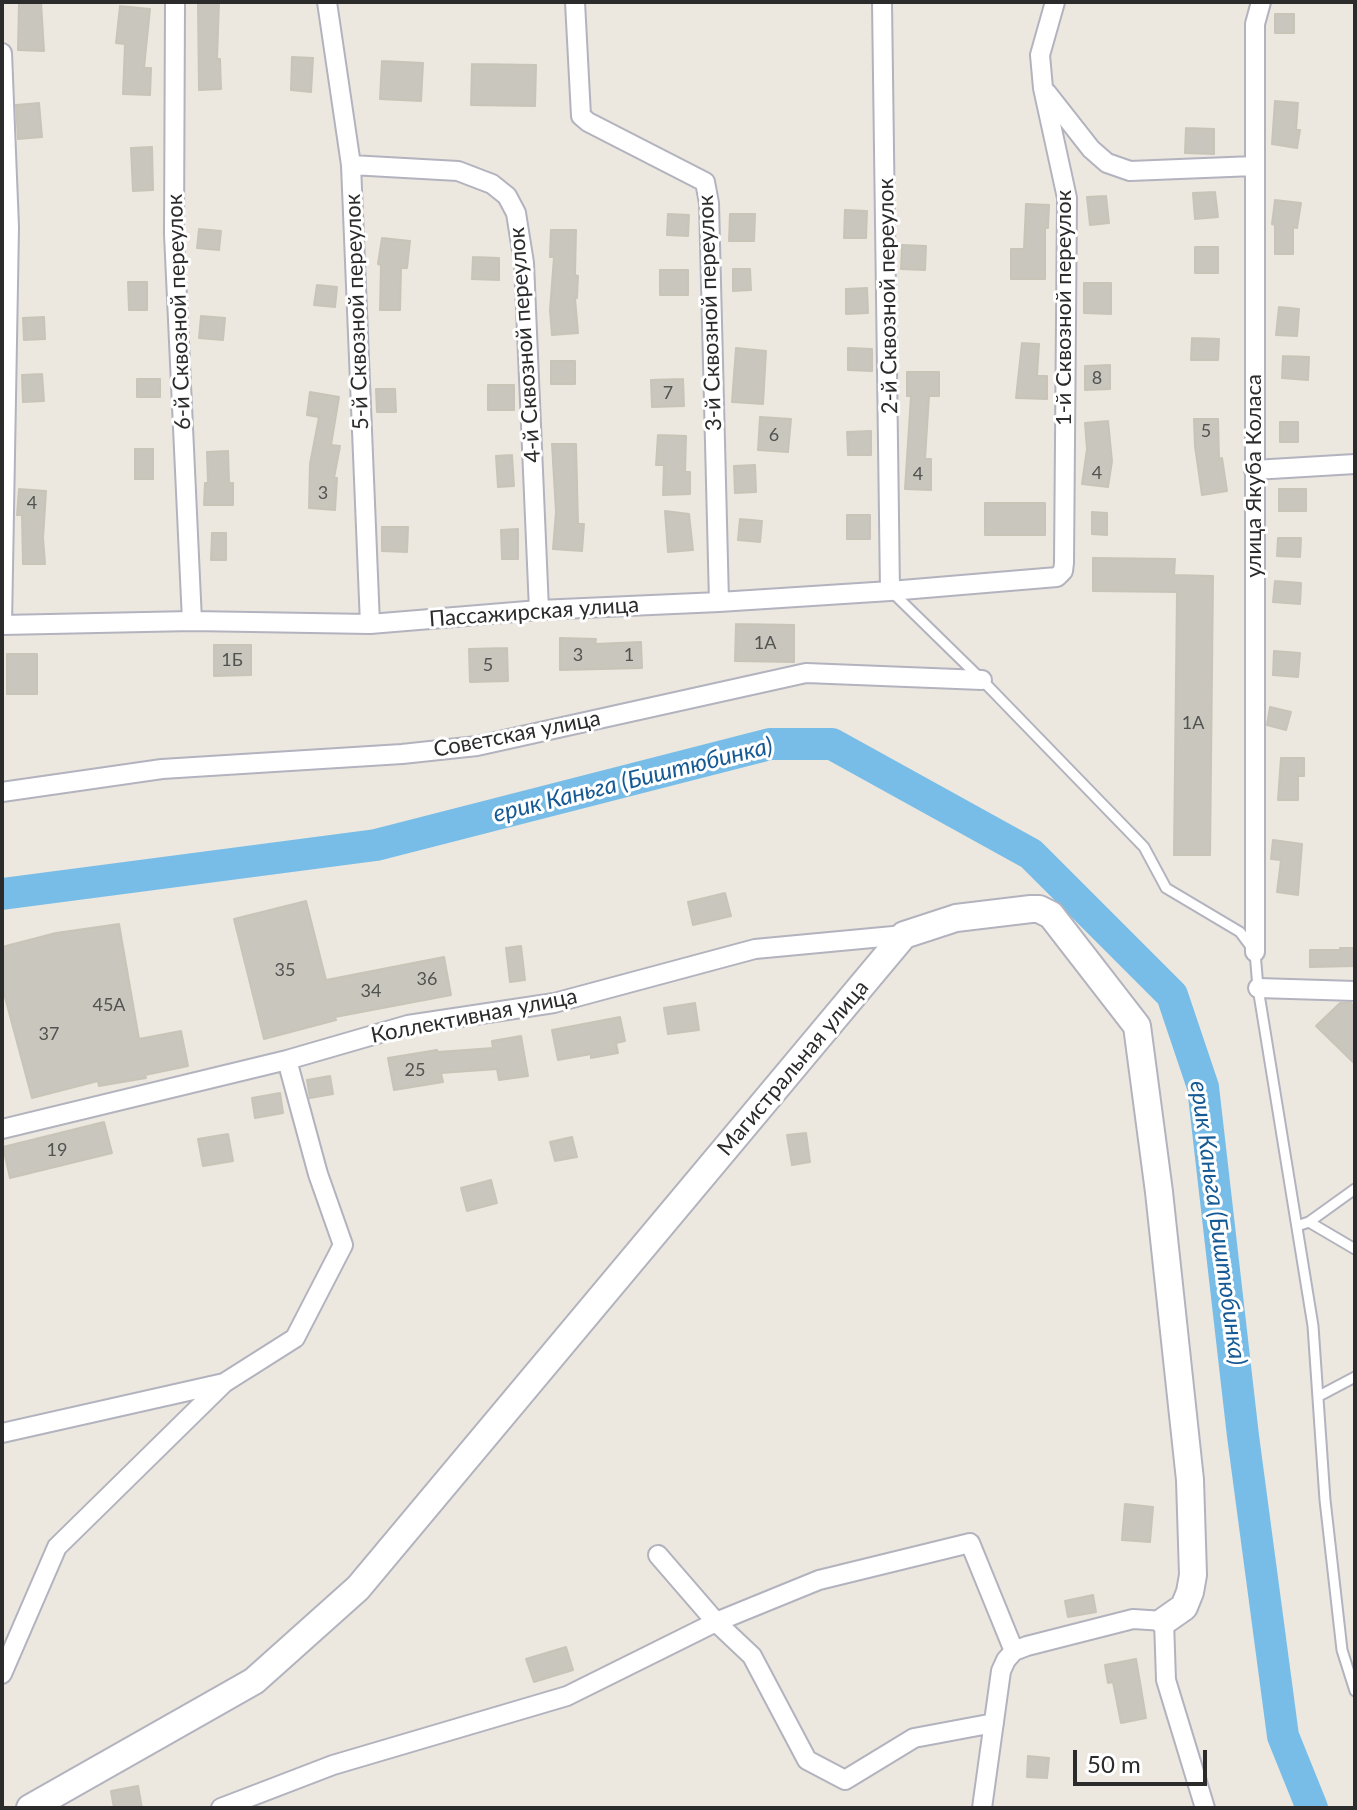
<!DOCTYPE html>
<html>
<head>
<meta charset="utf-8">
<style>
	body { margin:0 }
	#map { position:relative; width:1357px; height:1810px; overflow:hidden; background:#ece8df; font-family:Lato,sans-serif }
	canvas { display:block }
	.frame { position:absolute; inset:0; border:4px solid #2b2b2b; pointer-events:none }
	.scale { position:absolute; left:1073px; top:1750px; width:134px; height:36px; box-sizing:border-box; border:4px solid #2b2b2b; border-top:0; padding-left:10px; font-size:24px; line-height:28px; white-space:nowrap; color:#2b2b2b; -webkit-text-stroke:6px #fff; paint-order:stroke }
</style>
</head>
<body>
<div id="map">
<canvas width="1357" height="1810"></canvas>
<div class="frame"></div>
<div class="scale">50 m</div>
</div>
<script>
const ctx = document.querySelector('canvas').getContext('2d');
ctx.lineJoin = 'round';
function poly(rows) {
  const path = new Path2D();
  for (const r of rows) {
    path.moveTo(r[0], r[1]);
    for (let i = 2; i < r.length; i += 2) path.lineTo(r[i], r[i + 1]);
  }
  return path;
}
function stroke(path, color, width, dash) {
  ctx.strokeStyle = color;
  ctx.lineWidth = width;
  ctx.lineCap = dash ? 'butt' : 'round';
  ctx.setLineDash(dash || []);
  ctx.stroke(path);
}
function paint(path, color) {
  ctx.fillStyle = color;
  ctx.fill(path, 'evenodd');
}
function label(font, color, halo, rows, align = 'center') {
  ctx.font = font + ' Lato,sans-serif';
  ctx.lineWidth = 6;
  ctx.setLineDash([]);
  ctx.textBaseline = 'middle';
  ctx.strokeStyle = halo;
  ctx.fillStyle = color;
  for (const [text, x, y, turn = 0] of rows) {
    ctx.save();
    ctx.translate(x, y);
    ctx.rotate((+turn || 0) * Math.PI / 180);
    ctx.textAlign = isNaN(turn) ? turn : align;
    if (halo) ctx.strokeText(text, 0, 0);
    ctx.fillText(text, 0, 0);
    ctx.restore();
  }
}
stroke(poly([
	[2,894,376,845,770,744,832,744,1031,854,1172,995,1203,1087,1243,1436,1283,1736,1312,1808]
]), '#78bde8', 32);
const building = poly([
	[19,2,41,2,44,51,18,50,19,2],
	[198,2,219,2,217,59,220,59,221,89,199,90,198,2],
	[120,6,150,9,144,68,151,68,150,95,123,94,125,44,116,43,120,6],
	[1275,14,1294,14,1294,33,1275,33,1275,14],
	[292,57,313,58,311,92,291,90,292,57],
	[382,61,423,63,421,101,380,99,382,61],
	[472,64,536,65,535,106,471,105,472,64],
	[1275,101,1298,103,1296,130,1300,130,1297,148,1272,144,1275,101],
	[39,103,42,137,18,139,16,105,39,103],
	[1186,128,1214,129,1214,154,1185,153,1186,128],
	[152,147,153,190,133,191,131,148,152,147],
	[1215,192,1218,217,1195,219,1193,193,1215,192],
	[1106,196,1109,223,1090,225,1087,197,1106,196],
	[1275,200,1301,203,1297,228,1293,227,1293,254,1275,254,1275,225,1272,224,1275,200],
	[1026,204,1049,205,1048,228,1045,228,1045,279,1011,279,1011,249,1024,249,1026,204],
	[845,210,867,211,866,238,844,238,845,210],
	[668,214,689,215,688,236,667,235,668,214],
	[730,214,755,214,754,241,729,241,730,214],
	[199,229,221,231,219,250,197,248,199,229],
	[551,230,576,230,575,275,578,276,577,298,575,298,578,333,552,335,550,310,554,257,550,257,551,230],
	[382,238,410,241,407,268,401,268,400,310,380,310,381,265,378,264,382,238],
	[902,245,926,246,925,270,901,269,902,245],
	[1195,247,1218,247,1218,273,1195,273,1195,247],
	[473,257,499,258,499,280,472,279,473,257],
	[733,269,750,269,751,290,733,291,733,269],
	[660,270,688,270,688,295,660,295,660,270],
	[128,282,147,282,147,310,129,310,128,282],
	[1084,283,1111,283,1111,314,1084,313,1084,283],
	[317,285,337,287,335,307,314,305,317,285],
	[867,288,868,313,846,314,846,289,867,288],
	[1279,307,1299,309,1297,336,1276,335,1279,307],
	[201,316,225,318,223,340,199,338,201,316],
	[44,317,45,339,24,340,23,318,44,317],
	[1192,338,1219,339,1218,360,1191,360,1192,338],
	[1022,343,1039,344,1037,376,1047,376,1047,399,1016,398,1022,343],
	[736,348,766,351,763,404,732,402,736,348],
	[848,348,872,349,872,371,848,370,848,348],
	[1283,356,1309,357,1308,380,1282,378,1283,356],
	[551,361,575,361,575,384,551,384,551,361],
	[1110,365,1110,389,1085,390,1085,366,1110,365],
	[907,372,939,372,939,396,929,396,925,459,931,459,931,490,905,489,911,396,907,396,907,372],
	[42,374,44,401,23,402,22,375,42,374],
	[137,379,160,379,160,397,137,397,137,379],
	[683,379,684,406,652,407,651,380,683,379],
	[488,385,514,385,514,410,488,410,488,385],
	[376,389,395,389,396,412,377,412,376,389],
	[310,392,339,397,331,445,340,446,334,478,337,478,335,510,309,508,310,464,319,417,307,415,310,392],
	[760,417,791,419,788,452,758,450,760,417],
	[1194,419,1218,419,1219,459,1222,458,1227,491,1202,495,1195,446,1194,419],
	[1108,421,1112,461,1108,487,1082,484,1087,449,1085,423,1108,421],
	[1280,422,1298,422,1298,442,1280,442,1280,422],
	[871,431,871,455,848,455,847,432,871,431],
	[658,435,686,436,685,472,690,472,690,494,663,495,664,465,656,465,658,435],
	[552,444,576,444,578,524,584,524,582,551,553,549,556,512,552,444],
	[135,449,153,449,153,479,135,479,135,449],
	[228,451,229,483,233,483,233,505,204,505,205,483,208,483,207,452,228,451],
	[512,455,514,486,498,487,496,456,512,455],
	[755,465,756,492,735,493,734,466,755,465],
	[19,489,46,491,43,538,45,564,23,564,22,515,17,515,19,489],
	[1279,489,1306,489,1306,511,1279,511,1279,489],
	[985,503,1045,503,1045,535,985,535,985,503],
	[665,511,689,514,693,550,668,552,665,511],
	[1092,512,1107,513,1107,535,1092,534,1092,512],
	[847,515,870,515,870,539,847,539,847,515],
	[740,519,762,521,760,542,738,540,740,519],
	[382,527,408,527,407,552,382,551,382,527],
	[518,529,518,559,502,559,501,530,518,529],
	[212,533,226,533,226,560,211,560,212,533],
	[1278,538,1301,538,1300,557,1277,556,1278,538],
	[1093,558,1175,559,1174,575,1213,576,1210,855,1174,855,1177,592,1093,591,1093,558],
	[1275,581,1301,583,1300,604,1273,602,1275,581],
	[736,624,794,625,794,662,735,661,736,624],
	[560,638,596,639,595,644,641,642,642,668,560,670,560,638],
	[214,645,251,645,251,675,214,676,214,645],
	[507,648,508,681,470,682,469,649,507,648],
	[1274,651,1300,653,1298,677,1273,675,1274,651],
	[7,654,37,654,37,694,7,694,7,654],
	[1270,707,1291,712,1286,730,1267,725,1270,707],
	[1281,758,1304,758,1304,776,1298,776,1298,800,1278,800,1281,758],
	[1273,840,1302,844,1298,895,1277,892,1281,860,1271,859,1273,840],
	[725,893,731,916,693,925,688,902,725,893],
	[306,901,326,980,444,957,451,995,335,1017,336,1020,264,1039,234,919,306,901],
	[119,924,139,1039,181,1031,188,1066,145,1075,146,1078,99,1086,98,1081,32,1098,2,986,2,947,56,933,119,924],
	[521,946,525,980,510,982,506,948,521,946],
	[1340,948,1355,948,1355,966,1310,967,1310,950,1340,950,1340,948],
	[695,1003,699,1030,668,1034,664,1008,695,1003],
	[1340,1003,1351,1003,1355,1007,1355,1064,1316,1026,1340,1003],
	[620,1017,625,1041,616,1043,618,1053,591,1058,591,1054,558,1060,552,1030,620,1017],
	[521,1036,528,1076,499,1080,497,1069,441,1073,443,1082,394,1090,388,1058,437,1050,438,1052,493,1048,492,1041,521,1036],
	[330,1076,333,1094,310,1098,307,1080,330,1076],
	[280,1093,283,1113,255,1118,252,1098,280,1093],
	[104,1122,112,1153,10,1178,3,1147,104,1122],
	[806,1133,810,1162,792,1165,787,1135,806,1133],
	[228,1134,233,1161,203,1166,198,1139,228,1134],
	[572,1137,577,1157,555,1161,550,1142,572,1137],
	[491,1180,497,1203,467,1211,461,1188,491,1180],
	[1125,1504,1153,1507,1150,1542,1122,1540,1125,1504],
	[1093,1595,1096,1612,1068,1617,1065,1601,1093,1595],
	[566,1647,573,1670,534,1682,526,1659,566,1647],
	[1136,1659,1146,1718,1121,1723,1113,1682,1108,1683,1105,1665,1136,1659],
	[1028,1756,1049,1758,1047,1778,1027,1777,1028,1756],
	[138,1786,142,1808,114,1808,111,1791,138,1786]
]);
paint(building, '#c8c6bd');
stroke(building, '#c8c4b8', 2);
const lane = poly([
	[891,591,982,680,1144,847,1166,888,1240,932,1255,952,1258,988,1313,1326,1325,1500,1342,1650,1355,1691],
	[1309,1222,1355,1249],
	[1297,1226,1309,1222,1355,1189],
	[1319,1396,1355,1377]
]);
const street = poly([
	[175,2,174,234,192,621],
	[327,2,351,165,370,624],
	[575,2,581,116,588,122,705,182,709,203,719,602],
	[882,2,890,591],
	[2,53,9,227,2,625],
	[1047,93,1091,149,1107,163,1130,171,1254,166],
	[351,165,458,171,492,184,507,196,516,213,524,263,539,610],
	[1254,470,1355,464],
	[2,625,192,621,370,624,539,610,719,602,890,591,1057,577,1063,571,1064,563,1067,198,1043,88,1040,55,1055,2],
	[2,792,162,769,402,754,477,746,806,673,982,680],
	[1255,952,1255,24,1261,2],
	[1258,988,1355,991],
	[2,1129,287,1060,408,1025,554,1003,755,949,904,935],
	[2,1433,224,1383],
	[658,1555,716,1622,752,1656,807,1760,845,1780,914,1738,994,1723],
	[2,1674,57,1547,224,1383,295,1338,343,1245,318,1174,287,1060],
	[221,1808,333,1765,567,1696,716,1622,819,1580,970,1543,1014,1651],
	[982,1808,1001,1671,1006,1660,1014,1651,1027,1646,1133,1619,1164,1621,1166,1680,1205,1808]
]);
const secondary = poly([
	[30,1808,254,1681,358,1588,904,935,956,918,1031,909,1039,909,1051,915,1137,1026,1159,1192,1190,1480,1193,1575,1190,1592,1184,1607,1164,1621]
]);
stroke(lane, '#b2b3be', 13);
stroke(street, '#b2b3be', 22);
stroke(secondary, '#b2b3be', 30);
stroke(lane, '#fff', 9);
stroke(street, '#fff', 18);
stroke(secondary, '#fff', 26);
label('18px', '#525250', null, [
	["8",1097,378],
	["7",668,393],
	["5",1206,431],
	["6",774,435],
	["4",1097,473],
	["4",918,474],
	["3",323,493],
	["4",32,503],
	["1А",765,643],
	["3",578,655],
	["1",629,655],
	["1Б",232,660],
	["5",488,665],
	["1А",1193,723],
	["35",285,970],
	["36",427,979],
	["34",371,991],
	["45А",109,1005],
	["37",49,1034],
	["25",415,1070],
	["19",57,1150]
]);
label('22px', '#2b2b2b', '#fff', [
	["2-й Сквозной переулок",888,296,-91],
	["1-й Сквозной переулок",1064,308,-90],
	["6-й Сквозной переулок",179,312,-92],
	["5-й Сквозной переулок",357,312,-92],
	["3-й Сквозной переулок",710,313,-92],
	["4-й Сквозной переулок",525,345,-94],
	["улица Якуба Коласа",1254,476,-90],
	["Пассажирская улица",534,612,-4],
	["Советская улица",517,734,-11],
	["Коллективная улица",474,1016,-11],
	["Магистральная улица",793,1068,-50]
]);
label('italic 24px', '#165a95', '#fff', [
	["ерик Каньга (Биштюбинка)",633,780,-14],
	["ерик Каньга (Биштюбинка)",1218,1223,82]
]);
</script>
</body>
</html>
